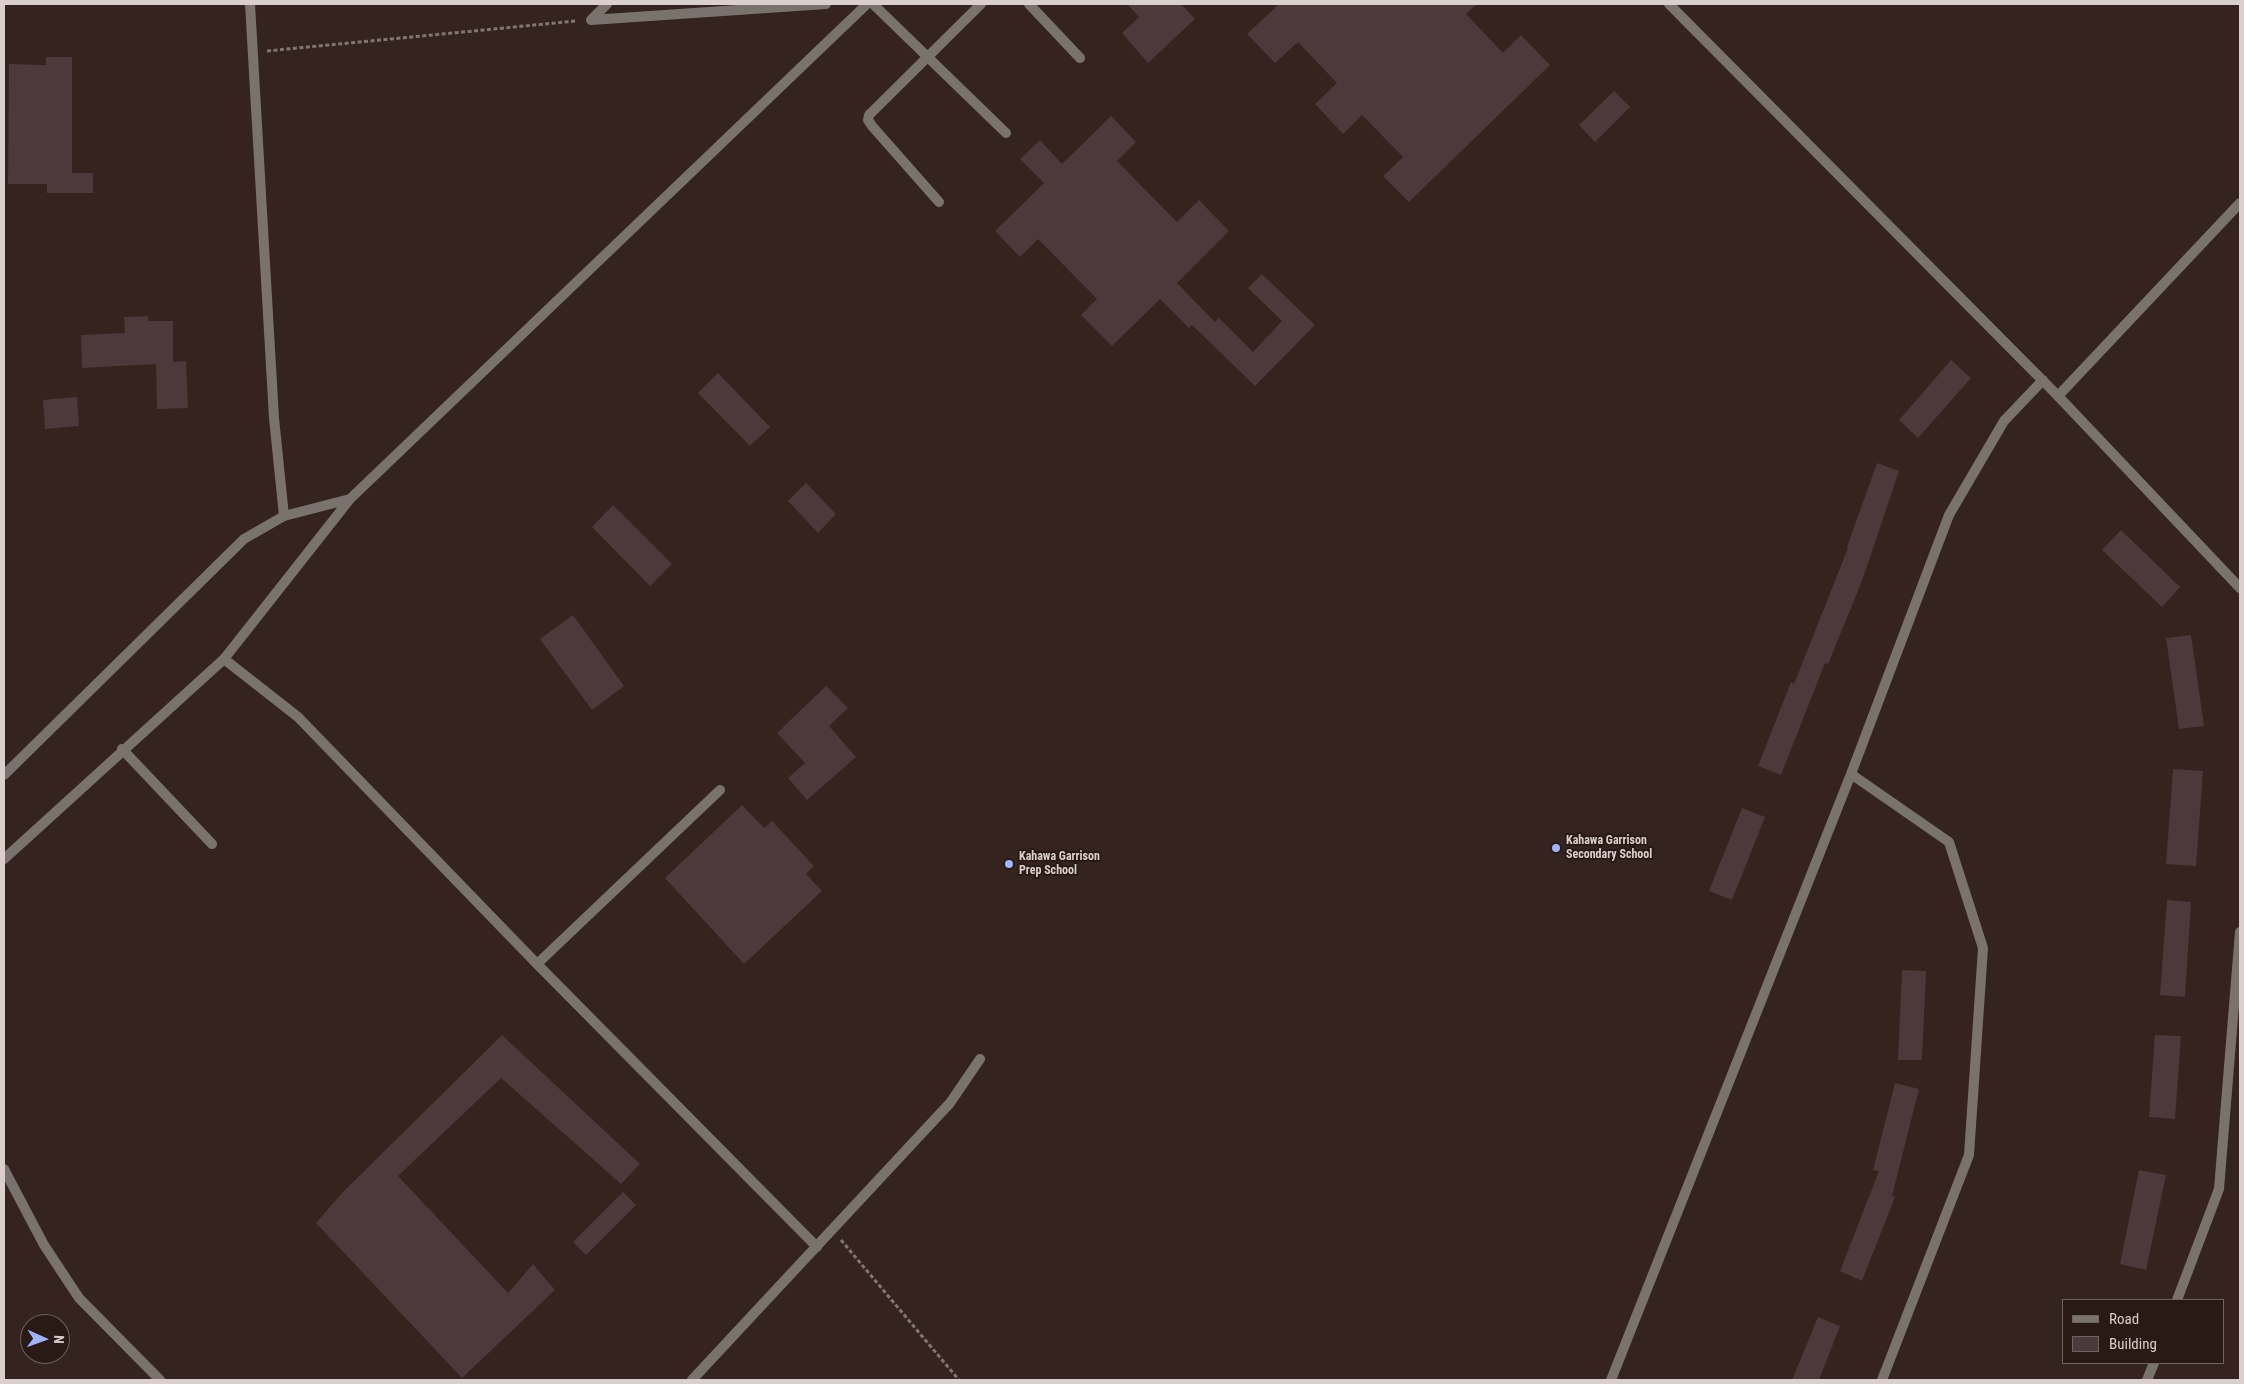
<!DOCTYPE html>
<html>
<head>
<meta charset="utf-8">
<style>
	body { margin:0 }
	#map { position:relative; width:2244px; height:1384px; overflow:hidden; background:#34231f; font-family:"Roboto Condensed",sans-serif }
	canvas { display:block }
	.frame { position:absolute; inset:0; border:5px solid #dbcfcd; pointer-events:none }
	.legend { position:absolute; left:2062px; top:1299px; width:162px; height:65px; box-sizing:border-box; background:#291a16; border:1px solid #70625f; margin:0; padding:6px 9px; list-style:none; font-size:15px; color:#dbcfcd }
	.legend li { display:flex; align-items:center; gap:10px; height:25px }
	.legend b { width:25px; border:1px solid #70625f }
	.north { position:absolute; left:20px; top:1314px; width:50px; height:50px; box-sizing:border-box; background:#291a16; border:1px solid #70625f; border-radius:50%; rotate:92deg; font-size:14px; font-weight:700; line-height:20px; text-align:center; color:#dbcfcd }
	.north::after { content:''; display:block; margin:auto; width:18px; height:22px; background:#a1b3fd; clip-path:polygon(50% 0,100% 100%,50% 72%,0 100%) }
</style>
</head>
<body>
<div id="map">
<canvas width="2244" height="1384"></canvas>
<div class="frame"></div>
<ul class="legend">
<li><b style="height:6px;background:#7a726d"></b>Road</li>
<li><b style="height:14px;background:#4b393b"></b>Building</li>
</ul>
<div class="north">N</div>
</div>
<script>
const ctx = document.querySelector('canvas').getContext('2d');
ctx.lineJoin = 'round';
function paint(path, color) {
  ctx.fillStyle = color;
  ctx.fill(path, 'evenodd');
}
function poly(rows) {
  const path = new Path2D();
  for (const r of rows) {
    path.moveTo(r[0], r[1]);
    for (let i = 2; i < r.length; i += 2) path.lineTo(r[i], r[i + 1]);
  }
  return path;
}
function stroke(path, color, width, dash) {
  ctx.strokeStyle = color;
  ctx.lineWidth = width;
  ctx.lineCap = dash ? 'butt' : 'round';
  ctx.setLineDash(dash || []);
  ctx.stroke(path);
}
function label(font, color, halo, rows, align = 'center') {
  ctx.font = font + ' "Roboto Condensed",sans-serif';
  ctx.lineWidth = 4;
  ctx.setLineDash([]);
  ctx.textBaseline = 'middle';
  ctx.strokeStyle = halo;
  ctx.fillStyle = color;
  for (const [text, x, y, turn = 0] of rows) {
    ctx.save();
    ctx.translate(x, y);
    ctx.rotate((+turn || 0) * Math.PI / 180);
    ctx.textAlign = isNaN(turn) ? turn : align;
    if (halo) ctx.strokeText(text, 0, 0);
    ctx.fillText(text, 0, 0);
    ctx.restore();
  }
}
paint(poly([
	[1127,4,1181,4,1195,19,1148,63,1122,33,1139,17],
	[1279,4,1477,4,1466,14,1503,53,1521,35,1550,65,1409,202,1383,176,1403,157,1362,115,1343,134,1315,104,1337,83,1298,42,1275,63,1247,34],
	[46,57,72,57,72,173,93,173,93,193,47,193,47,184,8,184,9,64,46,65],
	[1614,91,1630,107,1595,142,1579,125],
	[1111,116,1136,142,1117,161,1177,222,1199,200,1229,231,1177,283,1215,322,1219,318,1253,352,1282,321,1248,288,1262,274,1315,325,1255,386,1192,325,1189,328,1160,299,1112,346,1081,315,1097,299,1038,239,1020,257,995,231,1044,183,1020,159,1040,140,1062,164],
	[148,316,148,321,173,321,173,362,186,361,188,408,157,409,156,364,82,368,81,335,125,333,124,317],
	[1951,360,1971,378,1918,438,1899,420],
	[718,373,770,427,750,446,698,393],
	[77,397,79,426,45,429,43,400],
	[1877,463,1899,471,1862,581,1828,664,1825,663,1781,775,1758,766,1791,682,1794,684,1848,548,1847,547],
	[806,483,836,514,818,533,788,501],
	[613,505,672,564,650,586,592,527],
	[2121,530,2180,587,2162,607,2102,550],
	[573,615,624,686,592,710,540,639],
	[2191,635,2204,726,2179,729,2166,638],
	[826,686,848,708,829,726,856,757,807,800,788,778,805,763,777,733],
	[2173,769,2203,771,2196,866,2166,864],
	[742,805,764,828,772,821,814,866,806,874,822,891,744,964,665,878],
	[1742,808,1765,817,1732,900,1709,891],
	[2167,900,2191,902,2185,997,2160,995],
	[1902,970,1926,971,1922,1060,1898,1060],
	[502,1035,640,1164,621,1184,501,1078,398,1176,508,1293,533,1264,555,1290,462,1378,316,1223,343,1192],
	[2155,1035,2181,1036,2175,1119,2149,1117],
	[1895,1083,1919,1089,1892,1196,1895,1197,1862,1281,1840,1271,1879,1171,1873,1170],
	[2139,1170,2166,1175,2146,1270,2120,1264],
	[623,1192,636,1205,586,1255,573,1242],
	[1818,1317,1840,1326,1819,1380,1792,1380]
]), '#4b393b');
stroke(poly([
	[267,51,576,21],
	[841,1240,959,1380]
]), '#847572', 3, [4, 2.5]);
stroke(poly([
	[250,4,274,418,284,516],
	[873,4,1006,133],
	[1029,4,1080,58],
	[591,20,826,4],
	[591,20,607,4],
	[939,202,872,126,868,120,869,115,981,4],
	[2058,396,2240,203],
	[224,659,298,717,537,964,817,1247],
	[122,749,212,844],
	[537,964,720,790],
	[4,1169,44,1245,79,1298,160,1380],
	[692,1380,950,1103,980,1059]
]), '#7a726d', 10);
stroke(poly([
	[1669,4,2058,396,2240,588],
	[1851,774,1949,842,1983,948,1969,1155,1882,1380],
	[4,775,244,539,284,516,350,499],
	[4,859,224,659,350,499,867,4],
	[2177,1300,2219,1189,2240,932],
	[1611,1380,1851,774,1949,515,2004,421,2043,380],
	[2147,1380,2154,1363]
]), '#7a726d', 10);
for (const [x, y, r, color] of [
	[1556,848,5,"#a1b3fd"],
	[1009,864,5,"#a1b3fd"]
]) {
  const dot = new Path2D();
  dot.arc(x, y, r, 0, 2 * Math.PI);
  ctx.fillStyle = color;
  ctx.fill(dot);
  stroke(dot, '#291a16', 2);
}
label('bold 12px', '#dbcfcd', '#291a16', [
	["Kahawa Garrison",1566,841],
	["Secondary School",1566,855],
	["Kahawa Garrison",1019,857],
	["Prep School",1019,871]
], 'left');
</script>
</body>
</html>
